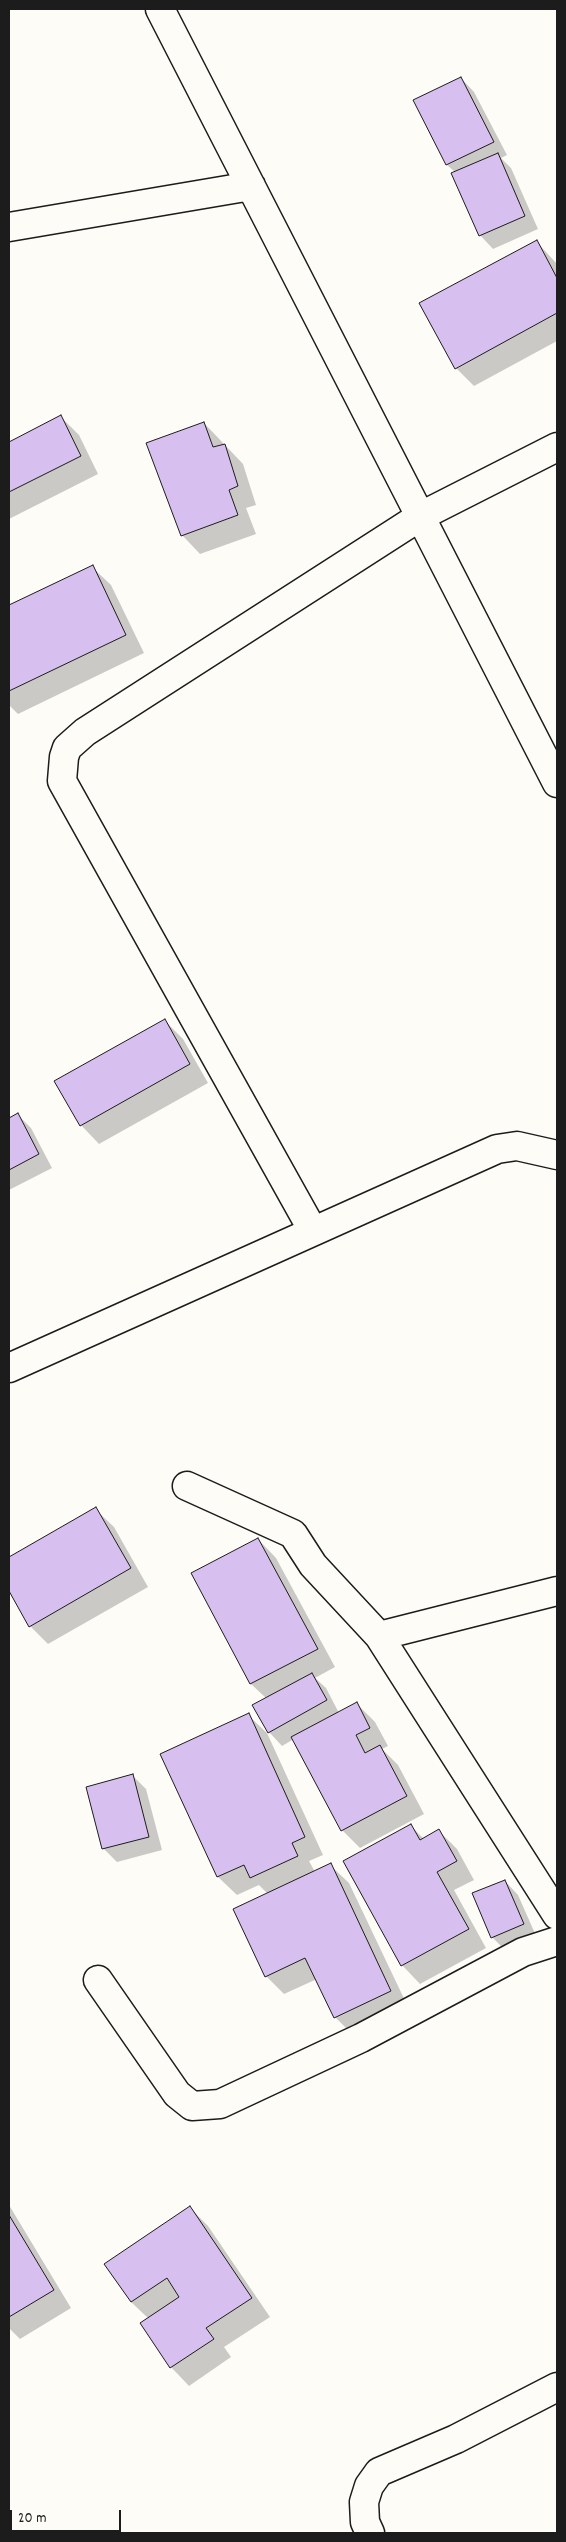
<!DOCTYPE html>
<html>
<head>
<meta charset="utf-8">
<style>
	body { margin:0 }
	#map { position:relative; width:566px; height:2542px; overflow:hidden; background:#fdfcf7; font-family:Dekko,sans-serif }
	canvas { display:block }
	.frame { position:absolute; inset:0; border:10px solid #1c1c1c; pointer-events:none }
	.scale { position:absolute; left:10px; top:2510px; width:111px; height:22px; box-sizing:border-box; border:2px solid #1c1c1c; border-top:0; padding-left:6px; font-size:15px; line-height:18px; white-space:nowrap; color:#1c1c1c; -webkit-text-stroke:4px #fdfcf7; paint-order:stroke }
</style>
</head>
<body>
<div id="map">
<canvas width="566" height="2542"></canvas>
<div class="frame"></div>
<div class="scale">20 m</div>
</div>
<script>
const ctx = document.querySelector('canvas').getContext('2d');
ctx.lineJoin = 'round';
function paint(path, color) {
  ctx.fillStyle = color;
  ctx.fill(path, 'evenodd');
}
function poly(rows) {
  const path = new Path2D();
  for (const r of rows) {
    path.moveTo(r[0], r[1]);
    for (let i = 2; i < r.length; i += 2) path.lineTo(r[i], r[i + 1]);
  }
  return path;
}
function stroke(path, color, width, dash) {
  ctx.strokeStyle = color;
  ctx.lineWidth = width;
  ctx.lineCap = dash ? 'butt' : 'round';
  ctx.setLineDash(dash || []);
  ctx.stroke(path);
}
paint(poly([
	[461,78,474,92,507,155,501,158,511,168,538,229,493,249,480,235,455,172,447,165,415,101],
	[536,241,557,264,557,341,474,386,456,368],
	[61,417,79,435,98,474,9,519,9,443],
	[204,423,243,464,256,505,246,508,256,534,200,554,182,535],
	[92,567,111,585,144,653,18,714,9,705,9,607],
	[165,1021,183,1039,208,1083,99,1144,81,1125],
	[18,1115,31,1128,52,1168,9,1190,9,1119],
	[95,1509,114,1527,148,1587,48,1644,30,1626,9,1589,9,1558],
	[258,1539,276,1558,335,1667,315,1678,326,1688,339,1713,357,1704,375,1722,388,1746,382,1749,398,1765,424,1814,360,1848,342,1830,294,1739,282,1746,269,1732,267,1699,251,1684,193,1574],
	[248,1715,267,1733,323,1855,309,1861,315,1872,330,1865,349,1883,409,2009,353,2035,335,2017,317,1979,284,1994,266,1976,268,1894,259,1885,237,1895,218,1877,162,1754],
	[133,1776,146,1789,162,1850,117,1862,103,1848],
	[411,1826,424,1839,439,1831,457,1849,474,1880,454,1890,486,1948,420,1984,402,1965],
	[505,1881,518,1895,537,1938,506,1951,492,1937],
	[9,2205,71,2308,20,2339,9,2328],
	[190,2208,208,2226,270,2317,224,2347,231,2357,189,2386,171,2367,149,2319,131,2302]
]), '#0003');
const building = poly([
	[461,77,494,142,446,165,413,100,461,77],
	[498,153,525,216,479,236,451,173,498,153],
	[537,240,557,278,557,313,455,369,419,303,537,240],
	[61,415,81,456,9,492,9,442,61,415],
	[204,422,213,447,225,444,238,486,229,490,238,515,181,536,146,443,204,422],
	[93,565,126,635,9,691,9,605,93,565],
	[165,1019,190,1064,80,1126,54,1081,165,1019],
	[18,1113,39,1154,9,1170,9,1118,18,1113],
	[96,1507,131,1568,29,1627,9,1591,9,1557,96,1507],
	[258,1538,318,1649,250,1684,191,1573,258,1538],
	[312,1673,327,1700,268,1733,252,1705,312,1673],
	[357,1702,370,1728,356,1735,365,1753,380,1745,407,1796,341,1831,291,1737,357,1702],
	[249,1713,305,1837,292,1843,298,1856,250,1878,244,1865,217,1877,160,1754,249,1713],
	[133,1774,149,1837,102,1849,86,1787,133,1774],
	[411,1824,420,1840,439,1829,457,1861,437,1872,469,1929,401,1966,343,1861,411,1824],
	[331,1863,391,1991,334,2018,305,1958,265,1977,233,1909,331,1863],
	[505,1880,524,1924,491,1938,472,1893,505,1880],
	[190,2206,252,2298,206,2328,214,2339,170,2368,140,2323,179,2297,167,2278,131,2302,104,2264,190,2206],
	[9,2215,54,2290,9,2317,9,2215]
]);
paint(building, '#d7c0f0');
stroke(building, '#1c1c1c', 1);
const street = poly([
	[160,9,557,783],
	[9,227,251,186],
	[313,1231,67,790,62,781,64,757,67,748,85,732,421,516,557,447],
	[9,1368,497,1149,517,1146,557,1155],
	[187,1486,293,1534,313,1565,379,1636,557,1915],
	[379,1636,557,1591],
	[98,1980,177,2094,192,2106,220,2104,361,2038,523,1952,557,1941],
	[370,2533,365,2522,364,2502,369,2486,379,2472,456,2439,557,2387]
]);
stroke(street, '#1c1c1c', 31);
stroke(street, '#fdfcf7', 28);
</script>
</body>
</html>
